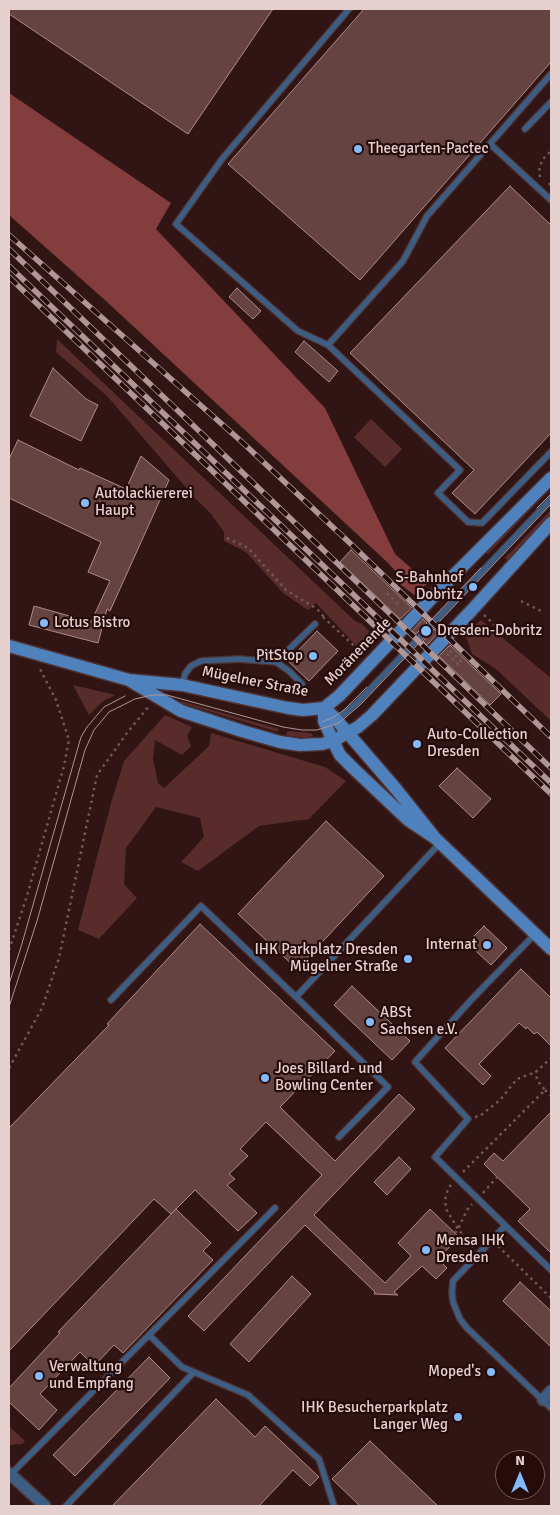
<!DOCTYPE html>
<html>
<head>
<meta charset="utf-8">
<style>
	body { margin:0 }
	#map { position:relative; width:560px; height:1515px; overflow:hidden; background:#311414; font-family:Signika,sans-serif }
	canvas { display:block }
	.frame { position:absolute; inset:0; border:10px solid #e5d0cf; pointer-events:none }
	.north { position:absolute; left:495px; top:1450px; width:50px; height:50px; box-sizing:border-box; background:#260b0b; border:1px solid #725a59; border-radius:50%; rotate:0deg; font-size:14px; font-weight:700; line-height:20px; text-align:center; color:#e5d0cf }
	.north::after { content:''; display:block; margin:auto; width:18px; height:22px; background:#86bbfb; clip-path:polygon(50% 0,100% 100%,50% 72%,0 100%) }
</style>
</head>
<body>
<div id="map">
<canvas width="560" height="1515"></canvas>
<div class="frame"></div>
<div class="north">N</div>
</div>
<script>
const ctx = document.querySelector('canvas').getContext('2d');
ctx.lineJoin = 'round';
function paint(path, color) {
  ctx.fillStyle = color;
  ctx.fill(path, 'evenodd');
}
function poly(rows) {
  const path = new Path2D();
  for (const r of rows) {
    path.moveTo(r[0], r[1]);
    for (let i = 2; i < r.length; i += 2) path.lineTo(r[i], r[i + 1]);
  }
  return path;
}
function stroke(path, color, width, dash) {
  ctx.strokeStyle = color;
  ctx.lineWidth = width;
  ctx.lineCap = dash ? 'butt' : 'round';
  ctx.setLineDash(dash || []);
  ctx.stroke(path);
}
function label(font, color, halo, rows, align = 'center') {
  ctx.font = font + ' Signika,sans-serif';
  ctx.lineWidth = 4.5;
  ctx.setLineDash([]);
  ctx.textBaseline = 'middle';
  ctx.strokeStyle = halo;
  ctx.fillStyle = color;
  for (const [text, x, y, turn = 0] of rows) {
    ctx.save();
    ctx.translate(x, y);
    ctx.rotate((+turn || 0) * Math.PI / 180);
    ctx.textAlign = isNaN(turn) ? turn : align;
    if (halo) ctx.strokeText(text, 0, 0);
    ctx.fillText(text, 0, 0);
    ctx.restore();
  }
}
paint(poly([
	[57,339,355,621,362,624,375,637,363,653,316,603,308,610,283,593,246,552,224,541,224,532,211,514,195,498,107,396,56,352],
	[371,419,402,449,385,467,354,437],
	[551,484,551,488,488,554,485,551],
	[551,510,551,517,510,562,505,558],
	[481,620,551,678,551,721,496,669,472,654,465,634],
	[73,685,115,695,102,702,89,715],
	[181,701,279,729,278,732,181,703],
	[165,715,192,727,187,736,191,746,182,755,155,740,153,759,158,783,164,788,209,746,211,733,325,767,346,781,309,819,259,826,198,871,181,862,204,837,200,818,156,807,126,848,124,884,137,898,99,939,78,930,111,803,124,761],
	[287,731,311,733,313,736,305,738,297,737,286,735],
	[9,1426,25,1441,22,1444,9,1445]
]), '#582c2b');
paint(poly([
	[9,93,171,203,156,229,325,408,395,554,428,583,414,595,400,584,400,576,387,562,106,301,9,215]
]), '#823d3c');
const building = poly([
	[9,9,273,9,188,134,9,14,9,9],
	[364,9,551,9,551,62,360,280,228,164,364,9],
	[510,186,551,225,551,433,475,514,452,493,474,470,350,353,510,186],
	[237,288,261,311,253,319,229,297,237,288],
	[304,341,338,371,329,382,295,352,304,341],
	[53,368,86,399,98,405,81,441,30,416,53,368],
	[18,440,79,470,80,468,126,489,141,456,169,480,110,611,107,609,98,643,29,625,34,606,91,622,110,581,88,572,101,542,9,498,9,459,18,440],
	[351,550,412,608,400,619,340,562,351,550],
	[423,619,427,623,416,634,412,631,423,619],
	[434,629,438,633,427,645,423,641,434,629],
	[317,631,338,651,309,681,288,661,317,631],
	[450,645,501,694,490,705,439,656,450,645],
	[457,768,491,799,473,818,439,786,457,768],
	[326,821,384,876,297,969,238,914,326,821],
	[200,924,335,1051,280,1107,335,1161,399,1094,415,1109,314,1215,385,1283,411,1256,398,1243,430,1209,459,1237,438,1259,447,1268,436,1279,422,1266,394,1292,398,1295,374,1294,375,1292,305,1225,204,1331,188,1316,322,1175,266,1122,240,1149,248,1156,229,1174,235,1179,227,1185,257,1213,238,1231,195,1190,171,1214,154,1199,9,1351,9,1128,109,1025,107,1024,200,924],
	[484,926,507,948,491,965,467,943,484,926],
	[521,969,551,998,551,1046,537,1032,534,1034,527,1027,526,1029,519,1023,479,1064,491,1076,483,1085,445,1048,521,969],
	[352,986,410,1041,392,1060,334,1005,352,986],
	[551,1112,551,1253,518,1221,530,1209,484,1164,494,1153,503,1161,551,1112],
	[399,1157,411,1169,387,1195,374,1182,399,1157],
	[176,1209,211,1243,203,1251,213,1260,123,1353,114,1345,94,1366,80,1352,40,1394,57,1410,39,1430,9,1402,9,1388,60,1333,58,1332,176,1209],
	[292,1276,311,1294,249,1362,230,1344,292,1276],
	[520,1282,551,1311,551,1347,503,1301,520,1282],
	[149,1357,170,1378,75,1476,53,1455,149,1357],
	[216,1399,255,1437,265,1426,319,1477,310,1486,293,1470,259,1506,112,1506,216,1399],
	[370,1441,438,1506,360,1506,332,1479,370,1441]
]);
paint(building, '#644341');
stroke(building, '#b08a88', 1);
const lane = poly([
	[349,9,222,159,176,224,298,331,328,345,460,470,438,493,468,522,482,523,551,452],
	[525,129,551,102],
	[490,144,551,200],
	[328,345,403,261,427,216,551,74],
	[276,662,289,671,302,684],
	[182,685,185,674,191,666,201,661,239,659,276,662,315,624],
	[337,720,358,702,551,499],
	[535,934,472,999,415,1062,468,1119,435,1157,551,1270],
	[111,1000,201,906,296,997],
	[339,1137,388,1087,296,997,440,843],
	[505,1226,453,1281,452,1292,453,1302,460,1319,467,1328,551,1408],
	[149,1335,182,1367,248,1395,319,1459,334,1506],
	[10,1475,275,1208],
	[66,1506,194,1372]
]);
const street = poly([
	[543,1400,551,1391],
	[9,1473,45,1506]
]);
const secondary = poly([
	[9,646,129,680,182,685,288,708,303,710,324,708,334,717,396,789,435,838],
	[129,680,181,711,242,731,280,742,300,745,322,744,333,741,358,727,372,715,471,611,551,523],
	[324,708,324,721,333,741,340,755,354,769,408,820,435,838,551,949],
	[324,708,339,696,448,581,551,478]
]);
stroke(lane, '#4e3232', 8);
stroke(street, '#4e3232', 14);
stroke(secondary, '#4e3232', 15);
stroke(poly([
	[540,177,539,171,542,160,551,151],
	[549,183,551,186],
	[227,538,248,548,286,590,317,609,324,617],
	[387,593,401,607],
	[521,601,541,611],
	[484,615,496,626],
	[323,617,363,654],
	[450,651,464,664],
	[447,654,461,667],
	[9,950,27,896,64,766,69,740,56,700,39,667],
	[9,1068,42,1008,59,958,97,775,127,733,149,706],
	[545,1090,551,1096],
	[475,1117,480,1116,500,1100,517,1079,536,1072],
	[463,1172,545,1090,537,1080,536,1072,551,1058],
	[451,1185,448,1189,445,1200,446,1209,458,1229,473,1247],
	[483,1193,497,1177],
	[455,1233,458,1229,467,1210,472,1204],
	[498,1246,551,1298]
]), '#725858', 2.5, [2.5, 4]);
stroke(lane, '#3e5d82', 5.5);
stroke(street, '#3e5d82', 11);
stroke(secondary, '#4f81bc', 12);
stroke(poly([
	[537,508,551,494],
	[429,622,481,568],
	[322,722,334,717,344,710,367,687],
	[9,984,21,947,81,737,87,727,104,707,125,696],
	[9,1007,37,921,85,750,94,730,109,712,135,699,152,695,167,695,283,727,302,730,317,730,339,723,361,704,551,504]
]), '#ae9796', 1);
const rail = poly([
	[9,235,242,442,353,546,551,737],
	[9,249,551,768],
	[9,266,551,783],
	[9,277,551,794]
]);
stroke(rail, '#ae9796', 5.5);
stroke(rail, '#260b0b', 4, [11]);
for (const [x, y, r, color] of [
	[358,149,5,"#86bbfb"],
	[85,503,5,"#86bbfb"],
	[473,587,5,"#86bbfb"],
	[44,623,5,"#86bbfb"],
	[426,631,6,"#86bbfb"],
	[313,656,5,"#86bbfb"],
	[417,744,5,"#86bbfb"],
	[487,945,5,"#86bbfb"],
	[408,959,5,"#86bbfb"],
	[370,1022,5,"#86bbfb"],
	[265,1078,5,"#86bbfb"],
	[426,1250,5,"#86bbfb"],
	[491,1372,5,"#86bbfb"],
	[39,1376,5,"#86bbfb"],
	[458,1417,5,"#86bbfb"]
]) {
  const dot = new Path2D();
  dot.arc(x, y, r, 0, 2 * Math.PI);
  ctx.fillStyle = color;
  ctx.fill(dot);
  stroke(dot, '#260b0b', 2);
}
label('15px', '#e5d0cf', '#260b0b', [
	["Theegarten-Pactec",368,149],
	["Autolackiererei",95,494],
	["Haupt",95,511],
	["S-Bahnhof",463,578,"right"],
	["Dobritz",463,595,"right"],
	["Lotus Bistro",54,623],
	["Dresden-Dobritz",437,631],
	["PitStop",303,656,"right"],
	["Auto-Collection",427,735],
	["Dresden",427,752],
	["Internat",477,945,"right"],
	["IHK Parkplatz Dresden",398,950,"right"],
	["Mügelner Straße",398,967,"right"],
	["ABSt",380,1013],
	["Sachsen e.V.",380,1030],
	["Joes Billard- und",275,1069],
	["Bowling Center",275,1086],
	["Mensa IHK",436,1241],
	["Dresden",436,1258],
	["Verwaltung",49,1367],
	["und Empfang",49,1384],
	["Moped's",481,1372,"right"],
	["IHK Besucherparkplatz",448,1408,"right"],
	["Langer Weg",448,1425,"right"]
], 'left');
label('15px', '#e5d0cf', '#260b0b', [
	["Moränenende",358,652,-46],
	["Mügelner Straße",255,682,11]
]);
</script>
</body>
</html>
